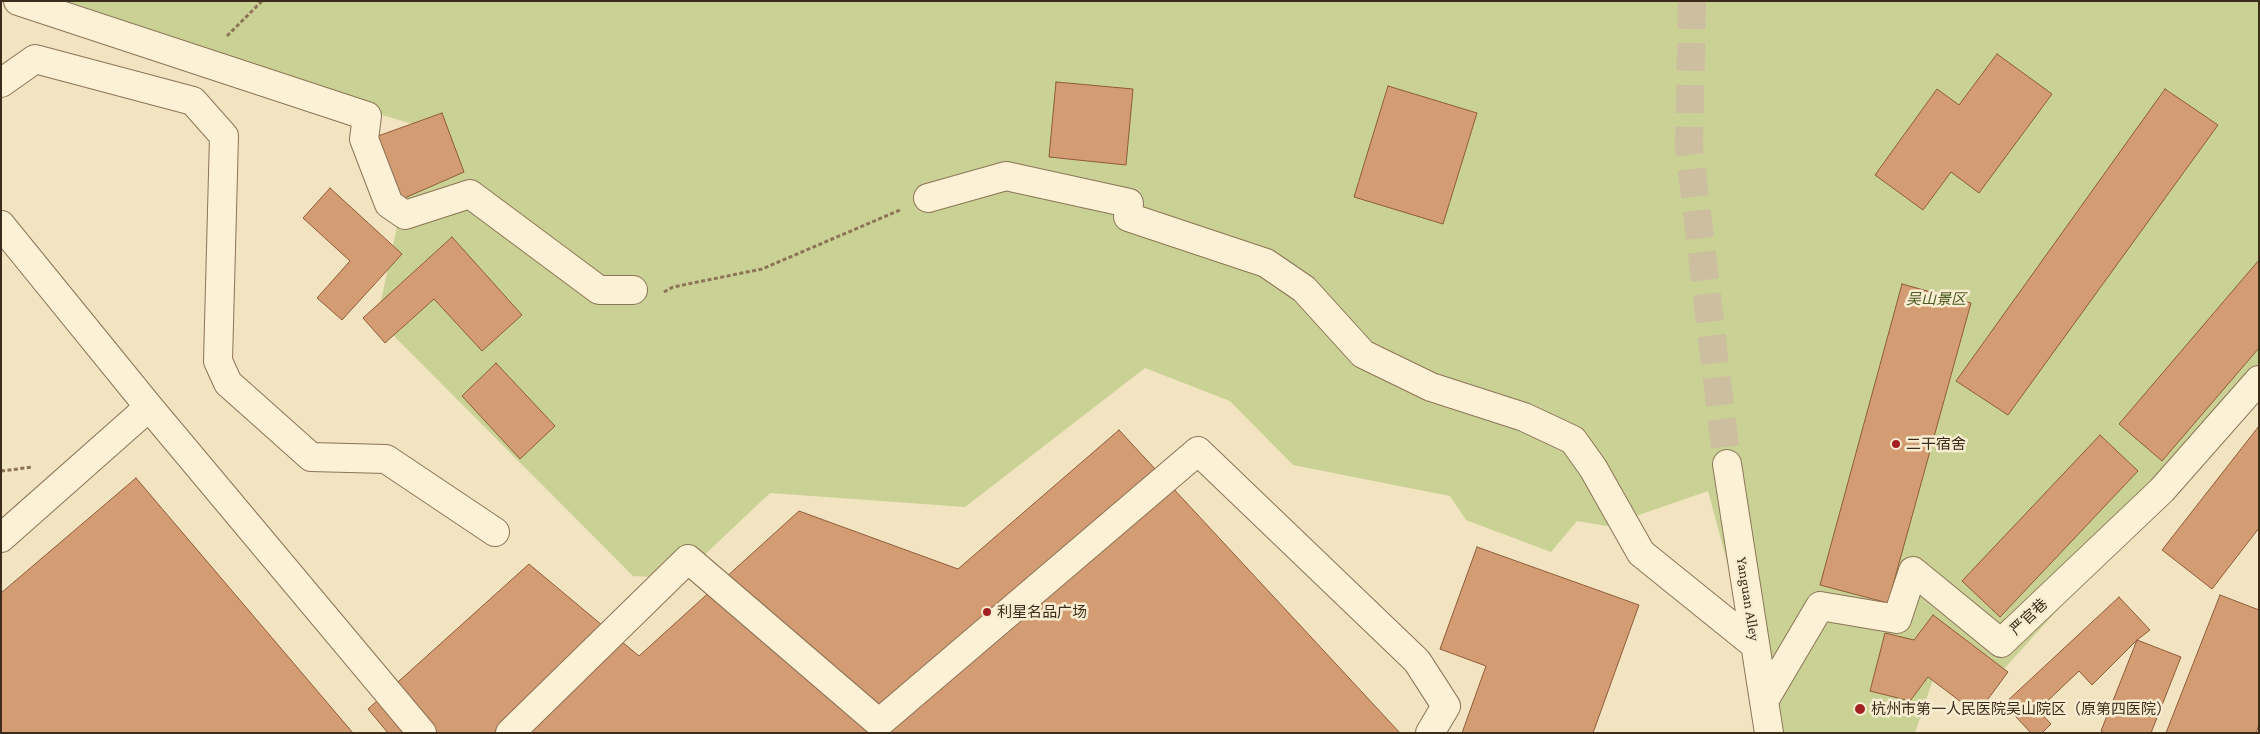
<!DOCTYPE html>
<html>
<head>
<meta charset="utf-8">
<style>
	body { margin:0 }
	#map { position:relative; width:2260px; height:734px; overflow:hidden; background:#f2e3c1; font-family:"Crimson Pro",serif }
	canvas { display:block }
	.frame { position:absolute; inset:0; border:2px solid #3b2c1c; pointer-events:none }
</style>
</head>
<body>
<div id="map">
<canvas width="2260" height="734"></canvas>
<div class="frame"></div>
</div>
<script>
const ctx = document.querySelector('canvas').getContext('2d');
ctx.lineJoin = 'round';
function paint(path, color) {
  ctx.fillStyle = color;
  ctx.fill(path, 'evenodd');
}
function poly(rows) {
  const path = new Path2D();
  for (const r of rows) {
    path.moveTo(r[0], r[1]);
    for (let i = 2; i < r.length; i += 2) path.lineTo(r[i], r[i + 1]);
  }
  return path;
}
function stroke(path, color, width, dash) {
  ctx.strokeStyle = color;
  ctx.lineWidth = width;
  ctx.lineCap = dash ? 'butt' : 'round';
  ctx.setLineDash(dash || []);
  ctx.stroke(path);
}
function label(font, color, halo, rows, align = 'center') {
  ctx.font = font + ' "Crimson Pro","Noto Sans SC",serif';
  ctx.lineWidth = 5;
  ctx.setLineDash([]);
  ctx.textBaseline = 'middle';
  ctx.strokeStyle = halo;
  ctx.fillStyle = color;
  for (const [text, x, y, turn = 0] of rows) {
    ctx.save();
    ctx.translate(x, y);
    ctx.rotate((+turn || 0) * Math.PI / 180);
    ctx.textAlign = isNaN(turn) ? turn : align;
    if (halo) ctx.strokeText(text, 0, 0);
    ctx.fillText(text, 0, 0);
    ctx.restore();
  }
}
paint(poly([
	[1,1,2259,1,2259,388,1992,682,1938,664,1915,733,1773,733,1708,491,1607,526,1577,521,1551,552,1466,520,1450,496,1293,465,1230,401,1145,368,965,507,770,493,680,578,633,576,377,319,419,126]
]), '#c9d194');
const building = poly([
	[1997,54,2052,94,1979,193,1951,172,1923,210,1875,175,1937,89,1959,105,1997,54],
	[1056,82,1133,89,1126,165,1049,157,1056,82],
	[1388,86,1477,113,1443,224,1354,197,1388,86],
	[2165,89,2218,125,2008,415,1956,381,2165,89],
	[442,113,464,172,400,200,378,136,442,113],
	[330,188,402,254,342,320,317,298,350,261,303,218,330,188],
	[452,237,522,315,482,351,434,299,385,343,363,318,452,237],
	[2259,260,2259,348,2162,461,2119,424,2259,260],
	[1902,284,1971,303,1888,603,1820,585,1902,284],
	[496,363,555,426,520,459,462,396,496,363],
	[2259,426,2259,528,2212,589,2162,550,2259,426],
	[1119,430,1400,733,388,733,368,709,529,564,639,656,799,511,958,569,1119,430],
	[2100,435,2138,471,2000,617,1962,581,2100,435],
	[136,478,353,733,1,733,1,593,136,478],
	[1477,547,1639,605,1593,733,1462,733,1486,666,1440,649,1477,547],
	[2220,595,2259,610,2259,725,2256,733,2166,733,2220,595],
	[2119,597,2150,630,2137,640,2092,685,2079,671,2038,710,2051,724,2042,733,2031,733,2004,704,2119,597],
	[1933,615,2008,672,1977,714,1928,677,1910,701,1870,691,1885,633,1914,640,1933,615],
	[2137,640,2181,657,2151,733,2105,733,2101,731,2137,640]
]);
paint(building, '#d39c73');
stroke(building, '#8e5c3a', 1);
stroke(poly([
	[1692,1,1689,146,1727,464]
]), '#cdbea0', 28, [28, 14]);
const minor = poly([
	[18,1,367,116,364,139,389,204,405,215,470,194,599,290,633,290],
	[1,83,35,59,193,101,224,136,218,361,228,383,311,457,386,459,495,532],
	[928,198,1006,176,1129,203,1128,217,1266,263,1304,289,1363,354,1431,387,1524,417,1573,440,1593,468,1641,553,1755,645],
	[1,225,149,407,422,733],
	[1727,464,1769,733],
	[1,538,149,407],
	[1764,701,1820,606,1897,619,1913,571,2001,643,2162,490,2259,380],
	[510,733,688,559,879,723,1198,451,1417,661,1446,706,1430,733]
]);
stroke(minor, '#8d7457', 30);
stroke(poly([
	[227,36,262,1],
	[664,292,673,287,762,269,900,210],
	[1,471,33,467]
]), '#8d7457', 3, [4, 2.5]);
stroke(minor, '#fcf0d5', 28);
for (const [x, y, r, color] of [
	[1896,444,5,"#a12122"],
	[987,612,5,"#a12122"],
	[1860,709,6,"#a12122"]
]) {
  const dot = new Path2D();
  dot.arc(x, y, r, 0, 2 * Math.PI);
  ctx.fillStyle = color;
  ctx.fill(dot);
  stroke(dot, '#f8edd1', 2);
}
label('italic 15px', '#4b5a21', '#f8edd1', [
	["吴山景区",1936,299]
]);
label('15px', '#3b2c1c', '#f8edd1', [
	["二干宿舍",1906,444],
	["利星名品广场",997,612],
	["杭州市第一人民医院吴山院区（原第四医院）",1871,709]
], 'left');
label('15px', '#3b2c1c', '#f8edd1', [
	["Yanguan Alley",1748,599,81],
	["严官巷",2029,617,-43]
]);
</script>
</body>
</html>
